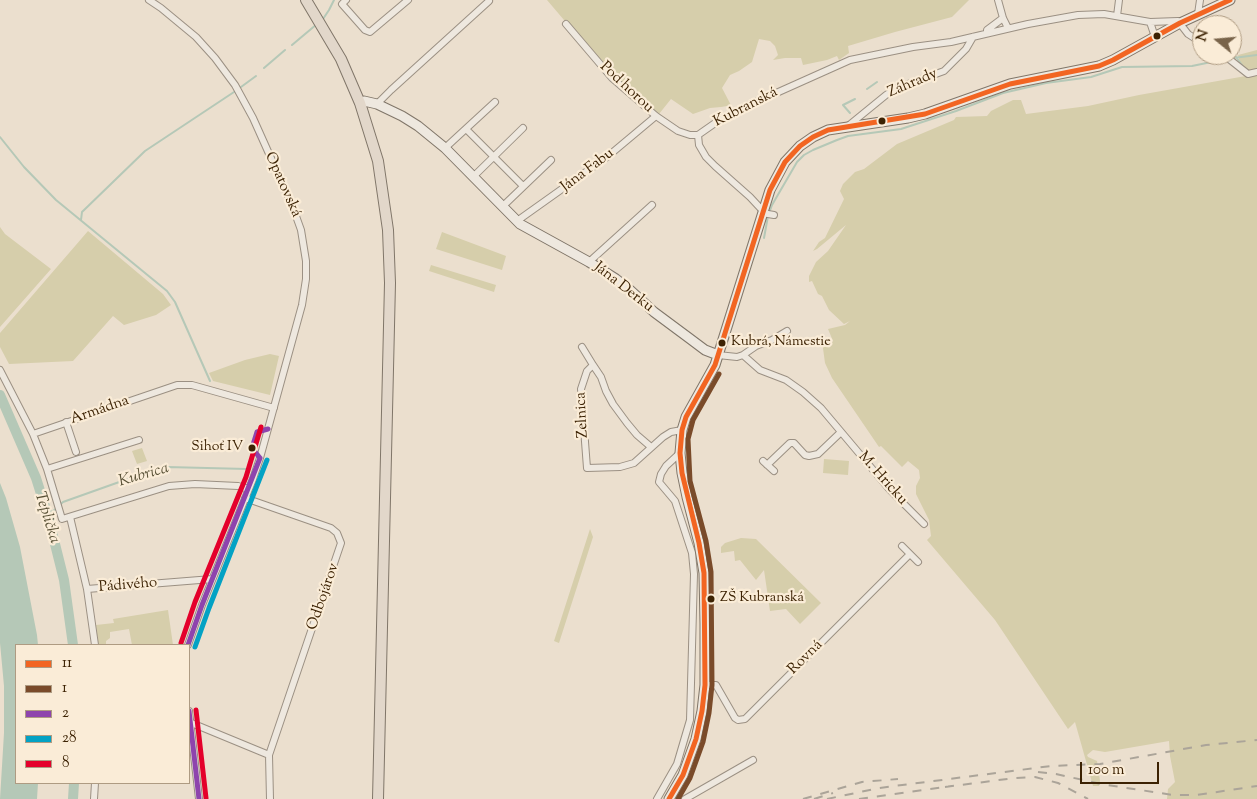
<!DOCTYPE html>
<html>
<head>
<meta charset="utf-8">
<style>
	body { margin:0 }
	#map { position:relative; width:1257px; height:799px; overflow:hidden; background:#ebdfce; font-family:"Sorts Mill Goudy",serif }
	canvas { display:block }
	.legend { position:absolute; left:15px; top:644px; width:175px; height:140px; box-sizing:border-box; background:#faecd7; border:1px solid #ae9b82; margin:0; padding:6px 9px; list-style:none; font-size:15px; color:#3c2203 }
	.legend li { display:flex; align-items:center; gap:10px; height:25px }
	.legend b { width:25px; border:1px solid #ae9b82 }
	.north { position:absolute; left:1192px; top:15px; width:50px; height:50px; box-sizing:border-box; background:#faecd7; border:1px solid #ae9b82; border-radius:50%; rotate:287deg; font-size:14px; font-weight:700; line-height:20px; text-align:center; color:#3c2203 }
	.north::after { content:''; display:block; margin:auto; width:18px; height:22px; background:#79644a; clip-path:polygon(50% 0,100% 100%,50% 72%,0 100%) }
	.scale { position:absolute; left:1080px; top:762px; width:79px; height:22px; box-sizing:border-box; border:2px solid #3c2203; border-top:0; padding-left:6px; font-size:15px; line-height:18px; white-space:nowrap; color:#3c2203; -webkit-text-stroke:4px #faecd7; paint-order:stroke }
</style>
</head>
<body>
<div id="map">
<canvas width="1257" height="799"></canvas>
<ul class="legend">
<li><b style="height:6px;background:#f26522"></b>11</li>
<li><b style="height:6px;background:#7a4b2a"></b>1</li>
<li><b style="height:6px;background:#8e44ad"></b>2</li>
<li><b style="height:6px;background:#03a2c4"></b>28</li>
<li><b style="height:6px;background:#e4002b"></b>8</li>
</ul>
<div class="north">N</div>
<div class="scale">100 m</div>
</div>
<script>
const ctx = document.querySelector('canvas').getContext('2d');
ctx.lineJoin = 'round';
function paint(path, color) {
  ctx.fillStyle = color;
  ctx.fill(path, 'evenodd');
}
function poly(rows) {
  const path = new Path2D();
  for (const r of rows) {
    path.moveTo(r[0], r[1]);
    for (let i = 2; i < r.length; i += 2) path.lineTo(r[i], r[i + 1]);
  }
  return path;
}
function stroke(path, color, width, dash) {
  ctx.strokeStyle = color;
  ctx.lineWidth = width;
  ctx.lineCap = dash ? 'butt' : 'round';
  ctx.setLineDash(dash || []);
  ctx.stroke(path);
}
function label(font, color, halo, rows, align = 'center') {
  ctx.font = font + ' "Sorts Mill Goudy",serif';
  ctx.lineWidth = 4.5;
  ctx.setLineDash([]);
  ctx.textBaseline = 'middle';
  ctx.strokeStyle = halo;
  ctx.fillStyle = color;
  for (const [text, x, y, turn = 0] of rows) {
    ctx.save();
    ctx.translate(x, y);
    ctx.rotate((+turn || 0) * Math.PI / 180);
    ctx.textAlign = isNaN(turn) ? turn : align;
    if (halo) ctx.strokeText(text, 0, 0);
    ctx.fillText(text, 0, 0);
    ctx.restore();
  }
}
paint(poly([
	[547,0,969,0,952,17,895,32,848,46,849,53,839,60,837,56,827,60,803,65,801,58,785,58,773,60,778,55,775,46,770,41,759,39,752,62,739,71,730,75,722,88,733,109,730,111,727,106,721,107,710,108,693,114,671,99,659,114,609,73],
	[1257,50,1257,72,1248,71,1241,67,1238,55],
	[1257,74,1257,799,1167,799,1168,789,1175,782,1170,756,1169,741,1105,752,1093,750,1087,755,1088,757,1097,761,1100,781,1099,786,1093,786,1075,722,1068,729,995,620,927,540,931,536,929,520,916,494,916,486,920,478,919,470,908,461,902,467,881,446,879,447,832,378,825,363,822,341,831,343,833,341,828,329,845,325,850,321,844,324,829,310,822,296,818,294,812,281,809,282,809,276,816,262,828,251,846,225,817,249,813,251,819,242,825,238,844,199,840,191,843,184,855,172,864,169,897,144,954,120,956,117,987,116,991,111,1013,100,1021,100,1026,114,1088,106,1139,95],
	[0,227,5,234,51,269,0,327],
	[88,231,163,294,171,305,156,315,124,325,113,316,73,361,9,364,0,347,0,333],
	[442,232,506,256,502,270,436,249],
	[431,265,496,285,494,292,429,271],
	[270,354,279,356,270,395,213,381,209,373,245,360],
	[142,448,147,461,137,464,132,451],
	[824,459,849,461,848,475,823,473],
	[590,529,593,537,559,643,554,641],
	[741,538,756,539,821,603,800,624,786,609,770,611,764,570,756,580,740,560,735,561,734,551,721,553,721,547,725,543],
	[168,610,173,645,132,645,129,629,110,632,110,638,106,641,106,645,98,645,96,625,114,623,113,619]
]), '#d6ceab');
paint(poly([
	[0,483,6,498,20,547,37,635,38,645,16,645,16,783,38,783,37,799,0,799,4,733,4,686,0,643]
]), '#b5c8b7');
stroke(poly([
	[323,19,329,10,334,0],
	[292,45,317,24],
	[1236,57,1242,65],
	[1233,58,1257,55],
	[264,68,285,50],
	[241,87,256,76],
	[867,89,877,82],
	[850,113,843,105,855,99],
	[0,137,24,167,56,200,167,291,175,302,210,381],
	[81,220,82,212,145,151,234,92],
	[764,238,768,216,772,205,797,162,804,155,813,150,837,140,848,136,901,129,956,111,1003,93,1046,83,1091,77,1122,67,1192,66,1226,59],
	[48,516,63,502,153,470,167,467,247,469]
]), '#b5c8b7', 2);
stroke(poly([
	[0,395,36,478,48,516,64,580,73,645],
	[73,799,74,783]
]), '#b5c8b7', 10);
const street = poly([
	[149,0,161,8,196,37,215,58,235,85,253,118,292,205,301,230,306,261,306,279,302,305,260,458,253,479,202,605,188,645],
	[346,0,342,4,365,30,370,32,408,0],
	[998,0,1003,18,1008,28],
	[1198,14,1200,0],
	[1117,16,1119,0],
	[1150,22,1155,37],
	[566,24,612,78,656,116,678,131,690,135,698,135],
	[987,33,987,30,1003,18],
	[1224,55,1248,74,1257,72],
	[377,104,391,90,489,1],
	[848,126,886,95,897,88,944,71,966,49,973,37],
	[466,129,523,186],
	[698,135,718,121,745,107,850,60,913,47,951,42,1028,24,1078,15,1104,14,1150,22,1178,21,1188,34,1202,43],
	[698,135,699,145,706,157,715,166,750,197,763,211],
	[445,148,495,102],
	[474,176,523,128],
	[502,207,551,160],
	[762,213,774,215],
	[517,221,607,157,656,116],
	[589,262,652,205],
	[582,347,593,365],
	[718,355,737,357,743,355,760,370,786,380,803,392,821,408,890,490,924,524],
	[743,355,756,346,772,340,787,331],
	[0,370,33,434,47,469,62,519,169,486,195,484,238,486,249,489],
	[66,422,76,452],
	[33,434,177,385,192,385,274,408],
	[651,447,637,435,627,423,613,404,606,391,601,377,593,365,587,371,581,389,587,468,620,467,634,463,663,437,671,432,682,430],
	[763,461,774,471],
	[767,465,790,443,794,443,805,455,809,456,818,454,841,432],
	[47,469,139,440],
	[245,498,331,528,337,533,341,543,269,755,270,799],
	[70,517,87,589,95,645],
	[902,546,918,562],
	[87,589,212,579],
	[705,685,716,685,735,718,738,720,745,719,910,554],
	[189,711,199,799],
	[189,722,269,755],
	[94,799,95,783],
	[657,799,677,764,690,720,694,574,692,553,675,501,659,482,661,474,666,466,680,453],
	[685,799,753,760]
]);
const secondary = poly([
	[360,103,364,101,377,104,402,116,418,126,445,148,520,224,589,262,616,279,630,290,654,312,689,338,705,350,718,355],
	[669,799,683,775,696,739,702,711,705,685,705,624,704,573,699,543,687,497,682,473,680,453,682,430,686,417,715,365,770,190,785,162,800,146,813,137,828,130,908,118,925,114,1010,84,1099,66,1113,60,1180,23,1230,0]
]);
const primary = poly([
	[306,0,341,59,360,103,378,161,388,230,390,283,378,799]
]);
stroke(street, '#9b9083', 8);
stroke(secondary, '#807669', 11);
stroke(primary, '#807669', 12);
stroke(street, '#eee8df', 6);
stroke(secondary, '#eee8df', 9);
stroke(primary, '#e2d7ca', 10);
stroke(poly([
	[1038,772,1056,774,1101,784,1173,795,1197,795,1257,786],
	[945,787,1015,778,1035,777,1058,783,1088,799],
	[803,799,862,782,898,779],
	[814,799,833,793],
	[827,799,879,788,1051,766,1100,764,1206,745,1257,740],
	[859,799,952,786]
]), '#aba499', 2, [9, 9]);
stroke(poly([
	[669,799,683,775,696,739,702,711,705,685,704,573,699,543,682,473,680,453,682,430,686,417,715,365,770,190,785,162,800,146,813,137,828,130,925,114,1010,84,1099,66,1113,60,1180,23,1230,0]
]), '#f26522', 5);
stroke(poly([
	[678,799,690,778,703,742,709,713,712,685,711,572,706,541,690,481,688,439,693,420,719,374]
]), '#7a4b2a', 5);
stroke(poly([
	[260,458,252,448,257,432,268,429],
	[188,645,202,605,260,458],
	[189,711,199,799]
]), '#8e44ad', 5);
stroke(poly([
	[195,647,209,608,267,460]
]), '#03a2c4', 5);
stroke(poly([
	[181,643,195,602,246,477,261,427],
	[196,710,206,798]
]), '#e4002b', 5);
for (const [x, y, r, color] of [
	[1157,36,4.5,"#3c2203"],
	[882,121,4.5,"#3c2203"],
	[722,343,4.5,"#3c2203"],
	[252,448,4.5,"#3c2203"],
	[711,599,4.5,"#3c2203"]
]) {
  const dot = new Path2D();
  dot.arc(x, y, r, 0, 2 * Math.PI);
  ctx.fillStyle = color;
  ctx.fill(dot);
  stroke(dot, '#faecd7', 2);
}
label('14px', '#3c2203', '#faecd7', [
	["Kubrá, Námestie",731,343],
	["Sihoť IV",243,448,"right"],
	["ZŠ Kubranská",720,599]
], 'left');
label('15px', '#3c2203', '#faecd7', [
	["Záhrady",913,84,-23],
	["Pod horou",626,88,43],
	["Kubranská",746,108,-27],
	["Jána Fabu",588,171,-37],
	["Opatovská",282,185,66],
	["Jána Derku",623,288,38],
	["Armádna",100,411,-19],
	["Zelnica",583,415,-93],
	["M. Hricku",882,479,48],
	["Pádivého",128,586,-5],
	["Odbojárov",324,597,-71],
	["Rovná",806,658,-45]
]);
label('italic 16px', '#595136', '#faecd7', [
	["Kubrica",144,476,-16],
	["Teplička",46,518,72]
]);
</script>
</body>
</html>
